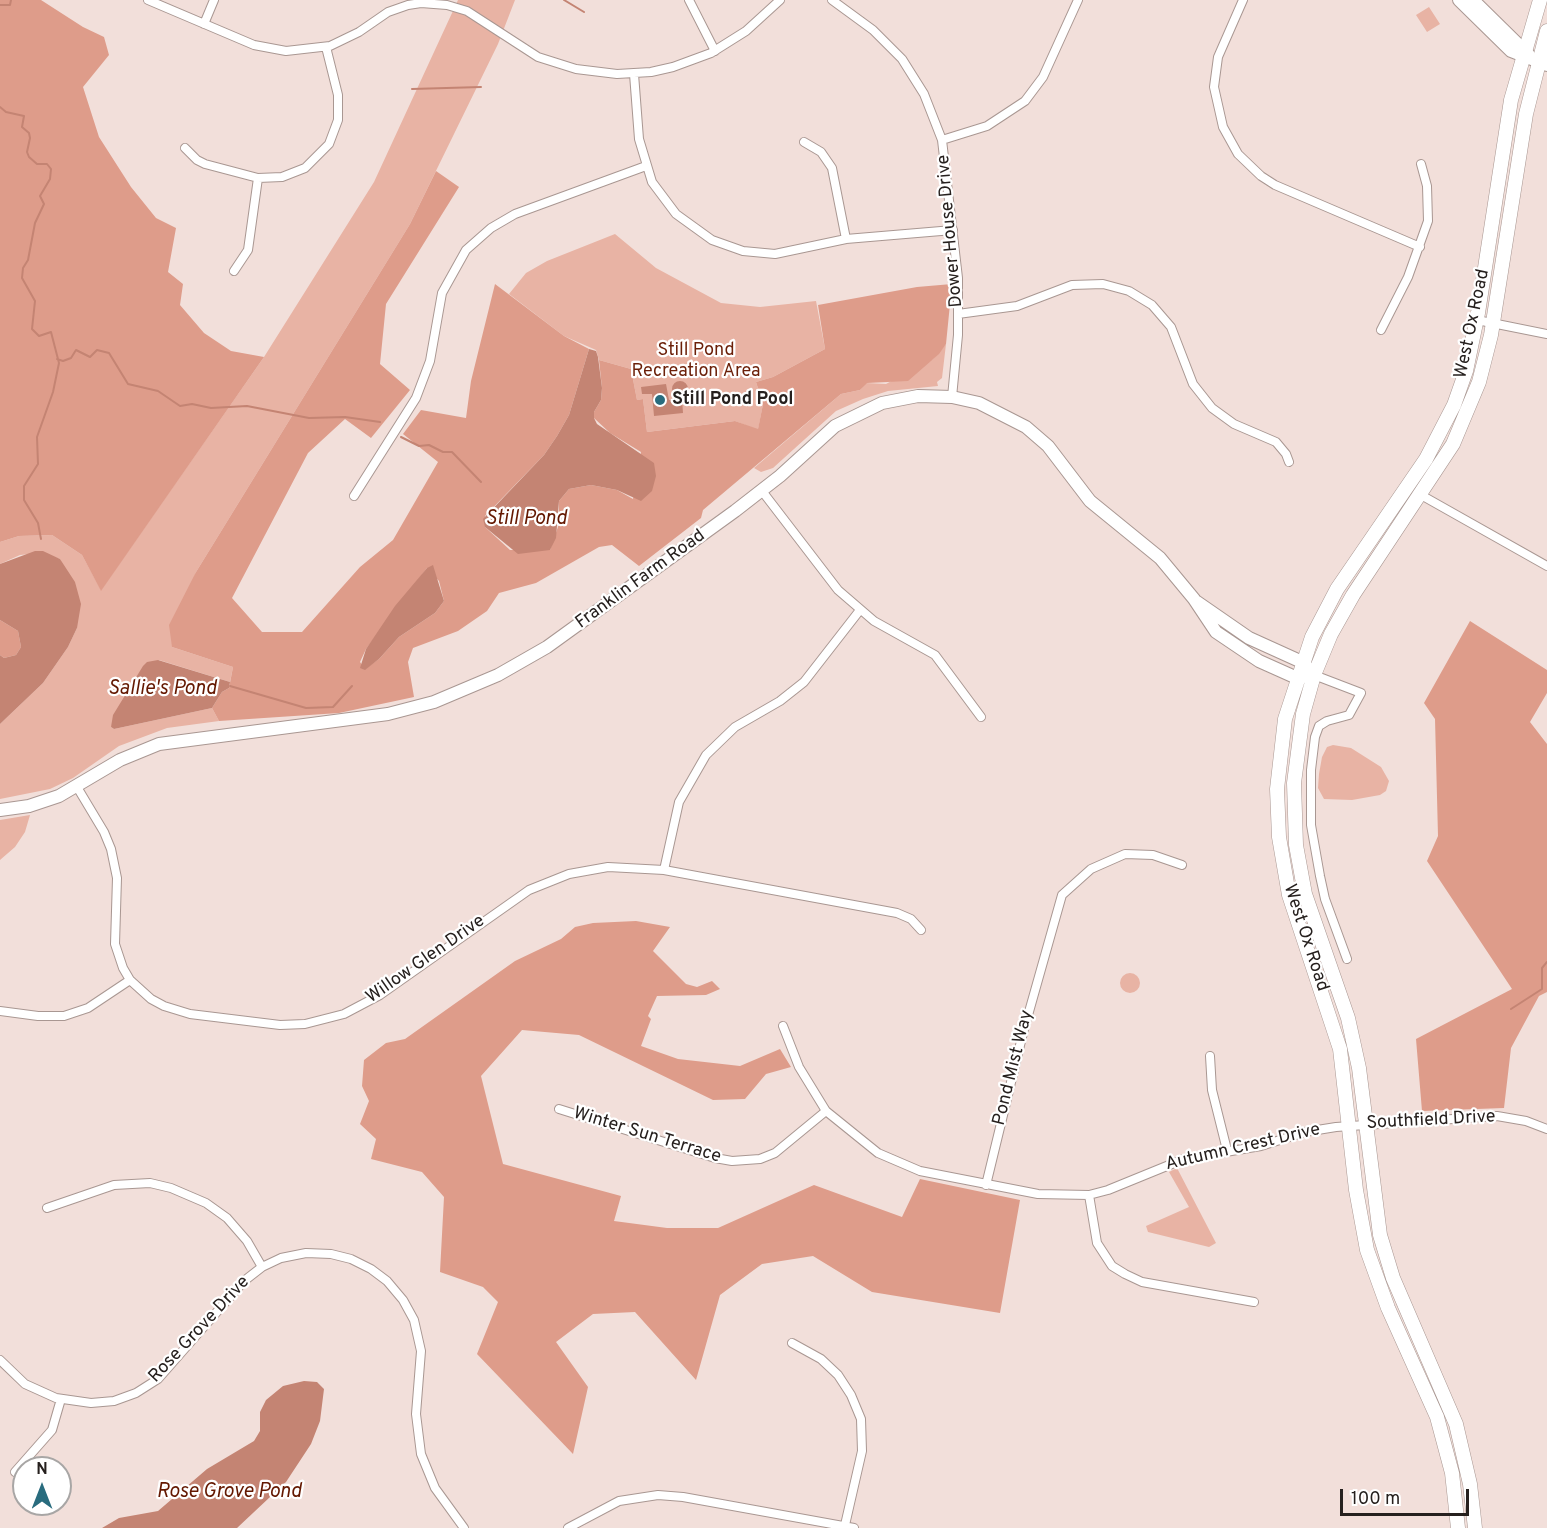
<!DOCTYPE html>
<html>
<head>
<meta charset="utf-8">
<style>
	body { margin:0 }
	#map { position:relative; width:1547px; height:1528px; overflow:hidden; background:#f2dfda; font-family:Overpass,sans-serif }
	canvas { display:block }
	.north { position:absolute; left:12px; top:1456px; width:60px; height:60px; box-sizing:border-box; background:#fff; border:2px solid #a8a6a5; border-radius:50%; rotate:0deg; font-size:16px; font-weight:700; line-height:24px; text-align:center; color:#26201e }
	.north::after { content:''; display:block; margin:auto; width:21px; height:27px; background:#296c7e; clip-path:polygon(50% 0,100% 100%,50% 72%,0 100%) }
	.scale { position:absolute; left:1340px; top:1489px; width:129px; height:27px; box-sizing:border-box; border:3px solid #26201e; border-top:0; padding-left:8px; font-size:18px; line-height:21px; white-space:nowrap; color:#26201e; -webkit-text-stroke:4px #fff; paint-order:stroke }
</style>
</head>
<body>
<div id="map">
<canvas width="1547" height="1528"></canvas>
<div class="north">N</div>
<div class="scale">100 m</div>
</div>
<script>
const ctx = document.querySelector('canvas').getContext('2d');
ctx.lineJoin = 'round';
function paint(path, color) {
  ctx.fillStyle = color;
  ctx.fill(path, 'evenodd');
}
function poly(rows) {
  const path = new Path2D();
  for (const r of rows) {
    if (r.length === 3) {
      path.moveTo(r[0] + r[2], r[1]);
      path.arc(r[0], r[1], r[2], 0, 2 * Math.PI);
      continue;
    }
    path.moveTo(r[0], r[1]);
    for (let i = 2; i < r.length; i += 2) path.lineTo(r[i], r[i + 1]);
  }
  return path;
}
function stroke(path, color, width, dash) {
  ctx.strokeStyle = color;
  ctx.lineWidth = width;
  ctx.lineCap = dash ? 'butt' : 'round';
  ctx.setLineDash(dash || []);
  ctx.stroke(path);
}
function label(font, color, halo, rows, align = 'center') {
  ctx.font = font + ' Overpass,sans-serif';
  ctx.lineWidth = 4.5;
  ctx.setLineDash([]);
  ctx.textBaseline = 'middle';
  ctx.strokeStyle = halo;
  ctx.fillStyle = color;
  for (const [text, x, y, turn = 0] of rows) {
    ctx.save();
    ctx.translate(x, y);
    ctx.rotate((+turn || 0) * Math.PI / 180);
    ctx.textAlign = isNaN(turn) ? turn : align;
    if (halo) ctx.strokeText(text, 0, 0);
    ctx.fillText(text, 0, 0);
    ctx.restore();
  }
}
paint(poly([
	[458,0,515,0,498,44,410,224,196,572,172,647,233,667,230,682,159,660,111,727,114,729,212,708,219,721,167,728,119,746,73,778,50,789,0,799,0,724,43,683,68,647,77,628,60,559,40,553,20,555,0,564,0,542,19,536,52,535,82,555,101,590,264,357,374,182],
	[1429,7,1440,24,1427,32,1416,15],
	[615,234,656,268,721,303,760,307,816,301,825,349,773,377,756,382,763,404,758,430,735,421,647,432,643,399,637,400,631,369,599,360,596,350,564,336,509,294,526,273,547,261],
	[946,344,942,378,937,382,938,386,888,391,863,399,836,411,773,468,761,472,754,468,841,394,860,390,866,383,886,384,933,359],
	[1333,745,1351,748,1381,767,1389,781,1386,791,1380,795,1352,800,1324,799,1318,788,1319,774,1322,757,1327,747],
	[30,815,25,832,15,847,0,860,0,820],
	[1130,983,10],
	[1177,1168,1216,1243,1209,1247,1148,1232,1146,1226,1189,1207,1169,1172]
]), '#e8b3a4');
paint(poly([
	[0,0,41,0,83,27,104,37,109,55,83,87,99,137,131,187,156,218,176,228,168,272,183,284,180,305,204,333,231,351,264,357,101,591,82,555,52,535,19,536,0,542],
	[436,171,459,187,386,304,380,364,410,390,371,438,345,419,308,453,232,598,262,632,302,632,360,567,393,540,438,462,403,434,421,410,466,418,471,381,495,284,564,336,589,349,569,415,557,436,544,455,485,516,485,527,510,550,550,550,559,524,559,501,569,489,591,485,617,490,633,499,641,452,610,433,594,418,594,412,601,400,602,388,599,360,631,369,637,400,643,399,647,432,735,421,758,429,763,404,756,382,773,377,825,349,818,305,917,287,952,284,946,344,939,354,908,381,867,383,860,390,841,394,703,510,701,518,639,566,612,545,599,547,536,583,499,593,487,611,458,631,413,648,408,662,414,697,339,713,219,721,212,708,222,692,229,688,233,667,172,647,169,625,196,572,410,224],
	[427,568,439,581,444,601,435,613,399,637,379,659,365,669,360,662,366,649],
	[0,620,18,631,21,647,16,655,4,658,0,655],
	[1470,621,1547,670,1547,693,1530,722,1547,744,1547,992,1539,996,1511,1048,1504,1108,1422,1111,1416,1039,1512,989,1427,861,1438,836,1435,719,1424,703],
	[636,921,670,927,653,951,686,984,697,987,712,981,720,989,706,995,657,996,648,1016,651,1019,641,1046,678,1059,740,1066,780,1049,791,1067,766,1074,745,1099,713,1100,579,1035,522,1030,481,1076,503,1164,621,1196,614,1221,667,1228,718,1228,814,1185,902,1217,920,1179,1020,1200,1000,1313,872,1292,813,1256,762,1264,720,1295,696,1380,635,1312,593,1314,556,1342,588,1387,573,1454,477,1354,498,1302,483,1287,440,1272,444,1197,422,1172,371,1159,376,1139,360,1124,369,1101,362,1086,364,1060,386,1043,405,1039,515,961,561,939,575,927,593,923]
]), '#de9c8a');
paint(poly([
	[589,349,596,351,598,357,602,388,601,400,594,412,594,418,597,424,654,463,656,476,652,491,641,501,617,490,591,485,569,489,559,501,556,538,550,550,518,554,485,527,483,519,544,455,557,436,569,415],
	[680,389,8],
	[666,384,669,400,682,399,683,413,654,416,652,394,642,394,641,387],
	[35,551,43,551,60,559,75,582,81,604,77,628,68,647,43,683,0,724,0,655,4,658,16,655,21,647,18,631,0,620,0,564],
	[433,565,444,601,435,613,399,637,379,659,365,670,360,668,366,649,395,606,427,568],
	[158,660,230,682,229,688,222,692,212,708,114,729,111,727,113,715,143,666,147,662],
	[304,1381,317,1382,324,1389,320,1421,311,1444,286,1482,237,1528,102,1528,119,1518,158,1511,207,1469,254,1441,260,1431,260,1412,266,1400,283,1386]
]), '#c48473');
stroke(poly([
	[564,0,584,12],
	[0,5,10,5,11,0],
	[412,89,481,87],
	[0,107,6,112,24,116,22,127,29,133,30,138,27,152,29,157,37,164,47,164,51,169,50,179,40,196,44,204,35,223,28,260,23,268,22,278,35,301,32,329,39,336,51,332,59,363,53,392,37,437,38,464,24,486,24,500,38,523,41,539],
	[57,359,63,361,71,358,76,350,90,357,97,350,109,353,128,384,158,391,180,406,192,404,211,408,247,406,309,418,345,417,380,422],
	[401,437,419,446,429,445,443,452,452,452,481,482],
	[230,686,306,708,333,707,352,686],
	[1511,1009,1542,989,1542,968,1547,962]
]), '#c48473', 2);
const street = poly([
	[148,0,254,45,286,51,330,46,359,32,388,12,408,5,421,3,447,5,467,11,538,57,576,69,617,74,651,72,673,67,711,53,746,31,780,0],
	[689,0,715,51],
	[832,0,873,30,902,59,924,94,942,140,958,278,958,335,952,397],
	[1243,0,1218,57,1214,87,1223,127,1238,154,1261,176,1275,185,1420,247],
	[204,24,214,0],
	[634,74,639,139,652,182,676,214,712,240,743,251,775,254,846,239,953,230],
	[942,140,987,126,1025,101,1043,77,1078,0],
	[804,142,821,152,832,168,846,239],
	[185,148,197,160,205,164,258,178,282,177,305,168,329,144,338,120,338,95,326,47],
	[234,271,248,250,258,178],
	[958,314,1017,306,1072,285,1103,284,1129,291,1152,305,1171,327,1193,384,1212,408,1234,424,1276,442,1286,454,1289,462],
	[1477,320,1547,334],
	[1381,330,1408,277,1428,221,1427,186,1421,164],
	[762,491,838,590,874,621,935,655,981,717],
	[1421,495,1547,566],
	[354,496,416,398,430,361,442,293,466,250,491,228,515,214,646,166],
	[1314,675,1361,693,1349,715,1327,721,1319,726,1315,737,1311,770,1311,825,1320,876,1325,899,1347,959],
	[77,787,104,832,111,849,117,878,115,944,123,968,130,980,151,999,164,1006,190,1014,280,1025,305,1024,344,1014,380,995,529,890,569,874,608,867,664,870,897,913,911,919,921,930],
	[664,870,679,802,706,755,735,727,780,701,804,682,860,610],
	[0,1011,38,1016,64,1016,88,1008,130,980],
	[783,1026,799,1067,826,1111,878,1153,920,1171,1038,1194,1089,1195,1108,1190,1184,1159,1261,1146,1305,1132,1336,1127,1497,1116,1526,1121,1547,1129],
	[1210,1056,1212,1090,1227,1150],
	[559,1109,715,1158,732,1161,760,1159,775,1153,826,1111],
	[986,1185,1023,1033,1062,895,1091,869,1125,854,1153,855,1182,865],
	[1089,1195,1097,1243,1112,1266,1125,1274,1142,1282,1254,1302],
	[47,1208,114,1185,150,1183,171,1188,206,1203,227,1218,247,1241,262,1267],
	[792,1343,821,1359,838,1375,851,1395,861,1419,862,1451,845,1525],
	[0,1360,25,1384,56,1398,91,1403,114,1401,136,1393,158,1379,244,1281,262,1267,281,1258,306,1253,331,1254,351,1259,371,1269,387,1281,403,1300,414,1320,421,1351,416,1414,421,1454,435,1488,464,1528],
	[15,1472,52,1430,61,1399],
	[568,1528,619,1501,658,1495,683,1497,854,1528]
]);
const secondary = poly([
	[1459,0,1511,51,1547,65],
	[1473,0,1529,55],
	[1197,602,1249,638,1302,662,1310,670],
	[0,810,29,806,59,796,120,760,159,744,388,714,434,702,498,675,547,647,735,511,780,476,835,426,882,403,918,396,952,397,979,403,1026,427,1048,446,1090,501,1160,558,1194,599,1216,632,1259,661,1297,678,1307,676]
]);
const primary = poly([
	[1458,1528,1452,1473,1437,1417,1388,1308,1367,1250,1356,1190,1340,1049,1289,895,1279,837,1277,789,1285,719,1312,637,1337,589,1426,459,1454,405,1466,371,1478,313,1511,100,1540,0],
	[1475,1528,1470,1484,1456,1424,1393,1278,1380,1235,1359,1068,1348,1018,1305,894,1296,845,1294,783,1303,714,1314,675,1331,634,1353,595,1453,444,1479,382,1491,335,1526,114,1547,31]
]);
stroke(street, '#a99792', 10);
stroke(secondary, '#a99792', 14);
stroke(primary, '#a99792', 15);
stroke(street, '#fff', 8);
stroke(secondary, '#fff', 12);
stroke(primary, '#fff', 14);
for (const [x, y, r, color] of [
	[660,400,6,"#296c7e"]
]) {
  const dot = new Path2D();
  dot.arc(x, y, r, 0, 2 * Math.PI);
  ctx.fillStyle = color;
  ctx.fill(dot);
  stroke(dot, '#fff', 2);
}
label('18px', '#26201e', '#fff', [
	["Dower House Drive",951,231,-95],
	["West Ox Road",1473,324,-78],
	["Franklin Farm Road",641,580,-36],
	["West Ox Road",1305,938,72],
	["Willow Glen Drive",426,960,-35],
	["Pond Mist Way",1014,1068,-76],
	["Southfield Drive",1431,1121,-3],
	["Winter Sun Terrace",647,1136,17],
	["Autumn Crest Drive",1243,1148,-13],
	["Rose Grove Drive",200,1330,-47]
]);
label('18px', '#6b1f08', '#fff', [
	["Still Pond",696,351],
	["Recreation Area",696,372]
]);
label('bold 18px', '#26201e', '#fff', [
	["Still Pond Pool",672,400]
], 'left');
label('italic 20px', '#641801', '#fff', [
	["Still Pond",526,520],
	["Sallie's Pond",162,690],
	["Rose Grove Pond",229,1493]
]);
</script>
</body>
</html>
